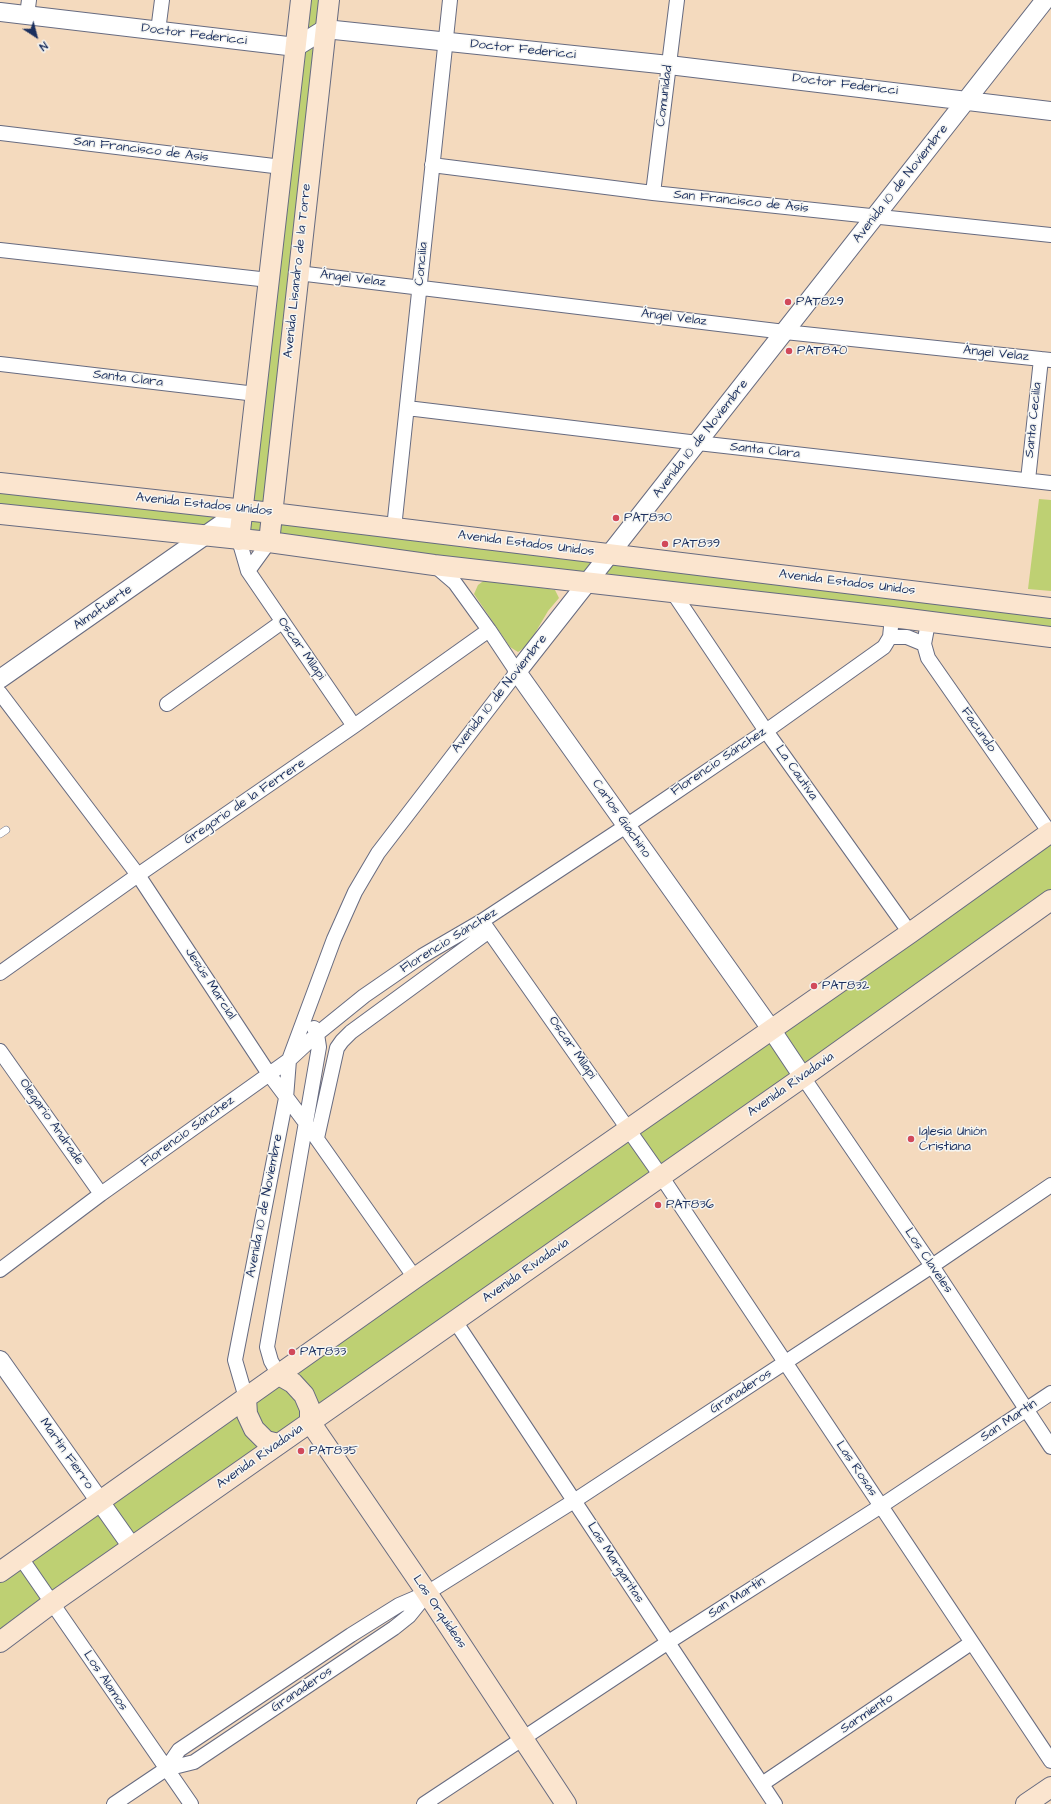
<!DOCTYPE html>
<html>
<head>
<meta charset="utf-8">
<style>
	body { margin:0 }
	#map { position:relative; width:1051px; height:1804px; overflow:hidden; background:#f4dabe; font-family:"Architects Daughter",sans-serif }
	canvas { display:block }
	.north { position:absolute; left:16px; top:16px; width:40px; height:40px; -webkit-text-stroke:3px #f6f6f2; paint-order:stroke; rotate:144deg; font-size:11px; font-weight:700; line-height:16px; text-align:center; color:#1b2f5e }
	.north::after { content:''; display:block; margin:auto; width:14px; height:18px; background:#1b2f5e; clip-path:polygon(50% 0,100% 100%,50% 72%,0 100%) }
</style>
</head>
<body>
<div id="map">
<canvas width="1051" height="1804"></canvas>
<div class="north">N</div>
</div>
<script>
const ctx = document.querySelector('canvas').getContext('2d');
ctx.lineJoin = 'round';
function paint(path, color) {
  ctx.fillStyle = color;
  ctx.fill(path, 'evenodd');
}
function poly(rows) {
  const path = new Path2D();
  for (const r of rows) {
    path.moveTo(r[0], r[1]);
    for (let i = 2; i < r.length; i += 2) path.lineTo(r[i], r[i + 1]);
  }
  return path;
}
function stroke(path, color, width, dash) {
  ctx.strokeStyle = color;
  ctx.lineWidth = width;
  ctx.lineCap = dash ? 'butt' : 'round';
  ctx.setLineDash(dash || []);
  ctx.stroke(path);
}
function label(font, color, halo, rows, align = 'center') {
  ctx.font = font + ' "Architects Daughter",sans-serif';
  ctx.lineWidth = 3;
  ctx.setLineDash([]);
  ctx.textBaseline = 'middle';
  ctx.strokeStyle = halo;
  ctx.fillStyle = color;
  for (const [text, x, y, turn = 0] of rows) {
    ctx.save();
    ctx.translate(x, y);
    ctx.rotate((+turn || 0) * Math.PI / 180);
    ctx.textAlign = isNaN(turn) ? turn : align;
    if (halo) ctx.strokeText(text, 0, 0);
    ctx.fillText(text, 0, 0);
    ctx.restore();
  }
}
paint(poly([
	[301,0,329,0,272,512,1051,608,1051,637,0,514,0,483,243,509],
	[1039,499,1051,500,1051,591,1028,589],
	[486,579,555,590,559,598,548,611,528,645,518,652,510,647,474,594,478,585],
	[1051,832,1051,900,0,1642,0,1572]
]), '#bed073');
const service = poly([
	[0,834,6,830]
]);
const minor = poly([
	[27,15,29,0],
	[158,31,162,0],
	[0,133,282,167],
	[432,165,653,193,1051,235],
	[653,193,677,0],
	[0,250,269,280],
	[298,273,785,332,1051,360],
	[0,364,256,394],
	[407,408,698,443,1051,483],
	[1028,480,1041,359],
	[394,528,450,0],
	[239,540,248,571,354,726],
	[248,571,269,542],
	[672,591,766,731,910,933],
	[928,623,924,644,928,658,1050,833],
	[890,637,907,637,924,644],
	[0,693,138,875,269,1074,305,1122,415,1278],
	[167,704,282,622],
	[482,921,661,1176,1051,1761],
	[0,973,138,875,354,726,489,630],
	[0,1051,101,1194],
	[803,1077,932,1266,1051,1447],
	[317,1138,337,1048,342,1041,351,1032,489,931],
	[0,1270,101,1194,289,1060,317,1034,364,996,422,956,482,921,626,826,766,731,884,647,890,637,892,617],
	[455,1321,775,1804],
	[279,1375,271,1361,267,1347,319,1047,317,1034,314,1028],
	[246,1398,235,1360,286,1098,289,1060,334,939,355,892,378,853,517,672,489,630,455,583,434,565],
	[21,1558,191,1804],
	[166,1769,179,1750,351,1635,399,1605,427,1593,574,1501,932,1266,1051,1185],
	[762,1784,971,1643],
	[114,1804,166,1769,194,1762,394,1628,409,1616,426,1595],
	[424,1804,667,1643,881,1506,1051,1393]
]);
const tertiary = poly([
	[0,12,296,47,325,29,669,65,1051,111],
	[0,679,243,509],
	[803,1077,771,1029,517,672,1045,0],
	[0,1360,132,1547]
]);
const secondary = poly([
	[0,483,272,513,1051,608],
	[0,514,269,542,434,565,892,617,1051,637],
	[239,540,301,0],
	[269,542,329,0],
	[279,1375,293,1383,304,1395,310,1409,310,1422,427,1593,566,1804],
	[246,1398,247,1414,254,1429,266,1441,278,1444],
	[0,1572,415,1278,910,933,1051,832],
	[0,1642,52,1603,803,1077,1051,900],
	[1026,1804,1051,1787]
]);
stroke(service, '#676b80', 8);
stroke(minor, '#676b80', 16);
stroke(tertiary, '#676b80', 20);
stroke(secondary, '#676b80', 22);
stroke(service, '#fff', 7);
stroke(minor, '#fff', 14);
stroke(tertiary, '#fff', 18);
stroke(secondary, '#fbe5cf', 20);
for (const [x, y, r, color] of [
	[788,302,4,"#d1495b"],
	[789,351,4,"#d1495b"],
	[616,518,4,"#d1495b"],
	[665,544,4,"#d1495b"],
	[814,986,4,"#d1495b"],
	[911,1139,4,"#d1495b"],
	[658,1205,4,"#d1495b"],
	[292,1352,4,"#d1495b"],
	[301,1451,4,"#d1495b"]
]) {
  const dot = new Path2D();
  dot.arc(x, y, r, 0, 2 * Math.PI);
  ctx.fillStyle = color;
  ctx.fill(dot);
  stroke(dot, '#f6f6f2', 1.5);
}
label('13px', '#1b2f5e', '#f6f6f2', [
	["Doctor Federicci",194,35,7],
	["Doctor Federicci",523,50,6],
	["Doctor Federicci",845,85,7],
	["Comunidad",665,96,-83],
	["San Francisco de Asís",141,150,7],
	["Avenida 10 de Noviembre",901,184,-52],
	["San Francisco de Asís",741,202,6],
	["Concilia",422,264,-84],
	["Avenida Lisandro de la Torre",298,271,-84],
	["Ángel Velaz",353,279,7],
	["Ángel Velaz",674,318,7],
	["Ángel Velaz",996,354,6],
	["Santa Clara",128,379,7],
	["Santa Cecilia",1034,420,-84],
	["Avenida 10 de Noviembre",701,439,-52],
	["Santa Clara",765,451,6],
	["Avenida Estados Unidos",204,505,6],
	["Avenida Estados Unidos",526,544,7],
	["Avenida Estados Unidos",847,583,7],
	["Almafuerte",103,608,-35],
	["Oscar Milapi",301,649,55],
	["Avenida 10 de Noviembre",500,694,-52],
	["Facundo",978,730,55],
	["Florencio Sánchez",719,762,-34],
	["La Cautiva",796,773,55],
	["Gregorio de la Ferrere",245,802,-34],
	["Carlos Giachino",621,819,55],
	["Florencio Sánchez",449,941,-32],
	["Jesús Marcial",210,984,57],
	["Oscar Milapi",572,1048,55],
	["Avenida Rivadavia",791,1085,-35],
	["Olegario Andrade",51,1122,55],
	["Florencio Sánchez",188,1132,-36],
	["Avenida 10 de Noviembre",265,1206,-79],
	["Los Claveles",928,1261,56],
	["Avenida Rivadavia",526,1271,-35],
	["Granaderos",741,1392,-33],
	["San Martín",1009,1421,-34],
	["Martin Fierro",66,1454,55],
	["Avenida Rivadavia",260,1457,-35],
	["Las Rosas",856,1469,56],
	["Las Margaritas",615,1563,57],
	["San Martín",737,1598,-33],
	["Las Orquídeas",439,1612,56],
	["Los Alamos",105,1681,56],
	["Granaderos",302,1690,-34],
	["Sarmiento",867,1714,-34]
]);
label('13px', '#1b2f5e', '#f6f6f2', [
	["PAT829",796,302],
	["PAT840",797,351],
	["PAT830",624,518],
	["PAT839",673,544],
	["PAT832",822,986],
	["Iglesia Unión",919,1132],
	["Cristiana",919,1147],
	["PAT836",666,1205],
	["PAT833",300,1352],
	["PAT835",309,1451]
], 'left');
</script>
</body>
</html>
